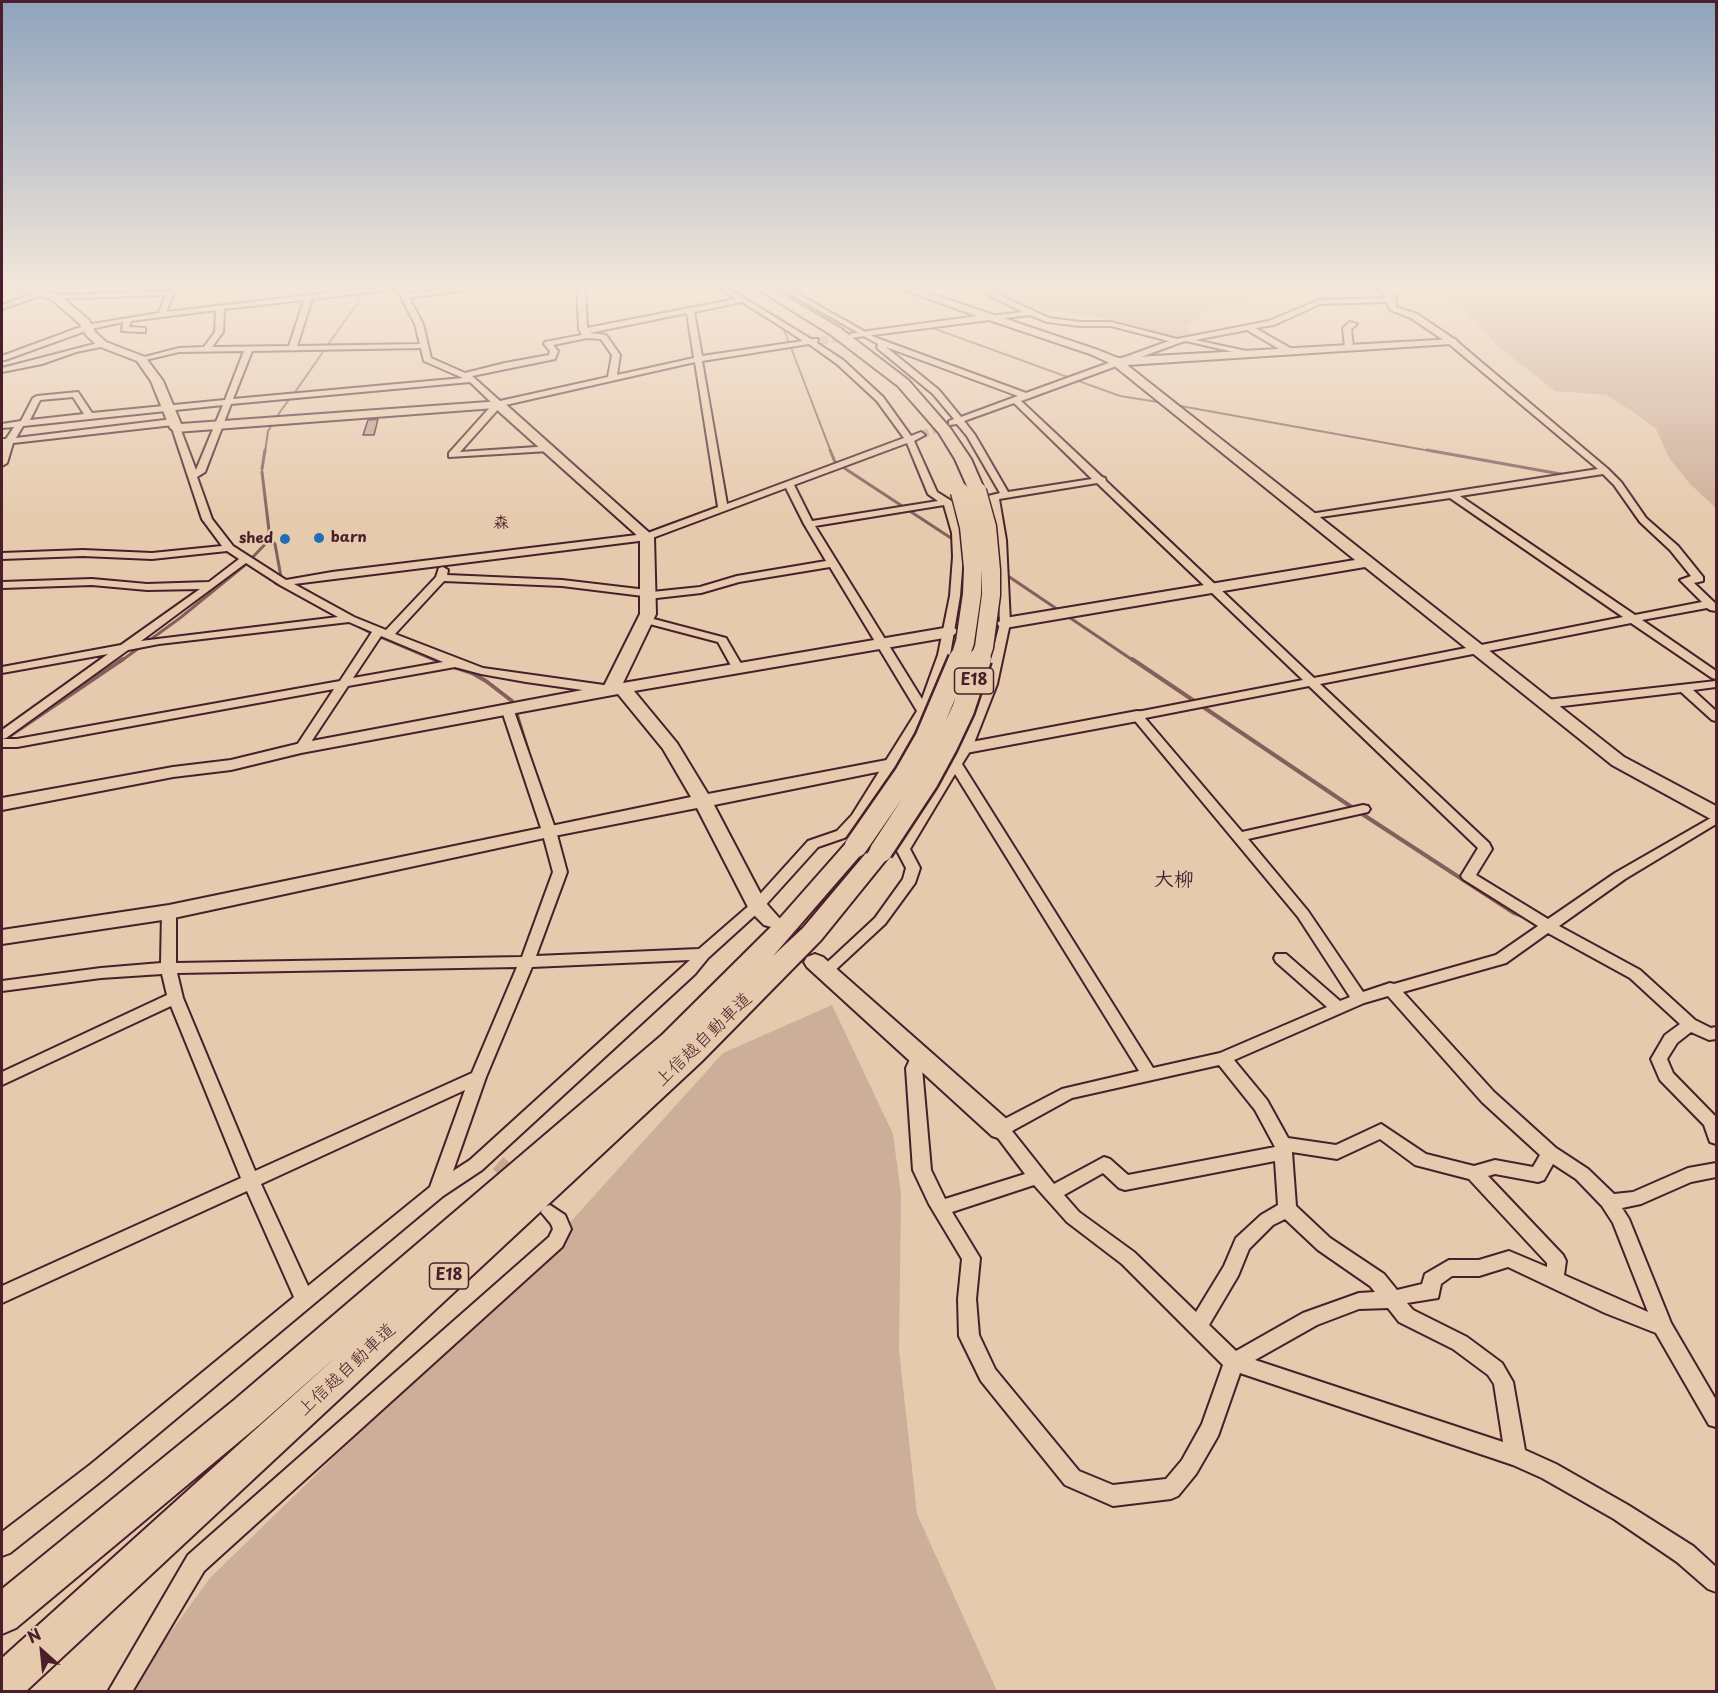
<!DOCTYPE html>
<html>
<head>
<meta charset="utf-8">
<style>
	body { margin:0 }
	#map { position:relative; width:1718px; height:1693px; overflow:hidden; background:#e6caad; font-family:"Playpen Sans",sans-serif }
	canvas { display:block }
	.frame { position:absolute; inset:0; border:3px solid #4a1f2b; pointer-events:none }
	.north { position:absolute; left:12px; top:1621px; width:60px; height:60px; -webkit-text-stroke:4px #e6caad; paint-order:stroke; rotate:333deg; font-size:16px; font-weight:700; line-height:24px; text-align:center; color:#4a1f2b }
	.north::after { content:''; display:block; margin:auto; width:21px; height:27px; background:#4a1f2b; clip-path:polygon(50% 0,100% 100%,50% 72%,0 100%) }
</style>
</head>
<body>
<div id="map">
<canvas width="1718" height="1693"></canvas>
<div class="frame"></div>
<div class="north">N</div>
</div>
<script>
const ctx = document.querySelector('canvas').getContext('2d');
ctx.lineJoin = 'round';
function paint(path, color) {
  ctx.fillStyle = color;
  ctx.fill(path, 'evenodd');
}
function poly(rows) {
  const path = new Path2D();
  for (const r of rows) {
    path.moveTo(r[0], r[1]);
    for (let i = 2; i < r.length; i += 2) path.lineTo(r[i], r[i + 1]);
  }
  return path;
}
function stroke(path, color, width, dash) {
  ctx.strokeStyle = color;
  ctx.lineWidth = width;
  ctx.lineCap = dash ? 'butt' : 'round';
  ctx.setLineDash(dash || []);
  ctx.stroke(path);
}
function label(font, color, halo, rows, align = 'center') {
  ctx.font = font + ' "Playpen Sans","Klee One",sans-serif';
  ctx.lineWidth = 4.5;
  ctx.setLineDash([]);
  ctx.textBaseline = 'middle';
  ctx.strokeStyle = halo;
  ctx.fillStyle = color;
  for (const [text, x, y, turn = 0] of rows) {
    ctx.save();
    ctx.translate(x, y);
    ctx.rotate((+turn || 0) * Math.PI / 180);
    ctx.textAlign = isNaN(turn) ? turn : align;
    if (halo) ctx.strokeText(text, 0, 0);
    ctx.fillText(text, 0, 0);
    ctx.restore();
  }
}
paint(poly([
	[985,286,1309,286,1208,308,1200,313,1199,319,1185,328,1193,333,1179,338,1115,320,1032,308],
	[1424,286,1716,286,1716,508,1691,485,1669,458,1656,429,1635,413,1606,395,1555,391,1500,348,1474,320,1441,292],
	[832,1005,893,1134,901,1194,899,1350,917,1514,997,1691,127,1692,210,1578,537,1259,723,1053]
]), '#cdae98');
stroke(poly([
	[785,286,866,332,869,331],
	[746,293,742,296,780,319,831,452],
	[927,326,1120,396,1164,403],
	[327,346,359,301,358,293],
	[293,395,325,349],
	[1175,405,1436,452],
	[275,419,290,398],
	[265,452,268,431,273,423]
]), '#845f5c', 2);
stroke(poly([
	[830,450,835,462,957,542],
	[1427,450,1566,475],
	[262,469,265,450],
	[270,539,275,544,281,577,275,583,369,632,437,661],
	[251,559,270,539,262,472],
	[1005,574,1134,661],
	[121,661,180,618,245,565]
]), '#845f5c', 3);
stroke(poly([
	[434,659,442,663],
	[1132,659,1356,810,1514,913,1527,918],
	[451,666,472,673,486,681,512,701,513,706],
	[516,712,528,751],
	[2,741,123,659]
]), '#845f5c', 4);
const building = poly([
	[378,419,374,435,363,435,368,420,378,419]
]);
paint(building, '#bb9b89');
stroke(building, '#4a1f2b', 1.5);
stroke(poly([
	[744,292,753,286],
	[820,341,853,336],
	[921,435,952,423]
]), '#c7a893', 8, [8, 4]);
stroke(poly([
	[498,1163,517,1180]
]), '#c7a893', 16, [16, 8]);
const street = poly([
	[385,286,407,286,404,288,407,294,471,286,493,286,409,298,423,324,431,358,465,373,505,363,549,355,550,351,544,344,545,342,582,335,579,329,577,286,585,286,587,328,736,299,716,286,724,286,811,339,818,339,817,343,843,360,883,397,911,436,921,432,925,435,914,441,937,492,953,502,962,533,963,557,960,596,950,655,929,711,864,818,847,837,818,847,762,909,708,958,695,974,482,1170,443,1196,105,1478,10,1553,2,1556,2,1532,91,1464,294,1297,247,1191,2,1303,2,1286,241,1178,171,1006,2,1085,2,1072,167,995,162,974,101,978,2,991,2,981,101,968,161,963,162,912,169,907,176,912,176,963,522,957,553,872,542,831,502,711,508,707,514,711,556,831,567,872,536,956,699,949,752,903,808,841,837,831,852,815,917,711,830,567,739,582,701,593,648,599,643,596,562,586,444,581,395,634,483,668,611,686,617,690,611,694,526,682,481,674,455,667,348,686,305,751,301,752,295,748,334,689,17,747,2,747,2,739,17,739,340,681,372,632,349,622,159,644,128,650,6,738,2,739,2,730,108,654,2,673,2,667,121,645,200,589,147,590,92,585,2,588,2,582,92,579,147,584,209,582,239,559,227,551,152,559,83,556,2,559,2,553,83,550,152,553,222,546,202,519,172,428,176,425,180,428,196,470,223,405,23,426,16,438,173,419,177,422,173,425,13,443,7,463,2,466,3,444,2,445,2,439,6,439,14,427,2,428,2,424,21,421,33,398,37,396,78,392,92,413,225,400,244,351,179,352,141,361,137,359,179,348,204,347,215,332,216,310,131,321,129,327,145,328,145,332,142,332,122,331,123,322,91,329,5,360,2,360,2,356,86,325,159,313,166,295,52,299,52,295,55,295,170,291,174,293,166,312,385,286],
	[397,289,415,324,420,344,297,346,312,299,397,289],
	[304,300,289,346,212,347,223,332,224,309,304,300],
	[742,302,782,327,803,341,702,356,694,312,742,302],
	[687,313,694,358,617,375,620,355,606,335,589,333,687,313],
	[587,338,601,339,612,355,608,377,500,401,472,376,555,359,558,351,553,345,587,338],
	[809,344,837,364,877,401,904,438,727,504,702,361,809,344],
	[421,348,424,361,463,378,233,399,252,351,421,348],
	[695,362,718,507,645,534,332,572,286,580,233,546,212,519,197,477,205,472,231,404,470,382,493,404,449,453,449,457,549,451,553,448,552,446,460,452,501,406,695,362],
	[73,397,84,414,30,420,40,400,73,397],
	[907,443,928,494,938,501,812,521,794,485,907,443],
	[786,488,804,524,826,561,737,576,700,587,652,592,647,590,562,580,447,575,448,570,443,567,439,568,436,577,386,630,354,617,294,584,647,540,786,488],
	[944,505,952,533,953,557,950,596,938,655,922,699,815,526,944,505],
	[246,563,280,585,338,617,141,641,246,563],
	[381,636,443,662,353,678,381,636],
	[690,960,470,1160,453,1171,486,1077,532,967,690,960],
	[517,967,472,1073,255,1171,183,998,177,973,517,967],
	[465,1090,430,1187,308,1286,261,1184,465,1090],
	[776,286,784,286,874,337,1026,393,1169,341,1111,326,1080,326,1047,322,1030,315,988,320,988,316,991,316,1023,312,970,286,979,286,1049,318,1080,322,1111,322,1177,339,1269,321,1319,300,1387,298,1374,286,1382,286,1395,296,1396,307,1417,314,1454,339,1608,469,1621,482,1646,518,1678,546,1703,577,1703,581,1694,583,1716,604,1716,611,1710,610,1707,608,1642,620,1716,671,1716,679,1712,678,1631,623,1320,684,1489,843,1492,849,1476,875,1548,919,1615,873,1716,815,1716,824,1625,879,1559,926,1640,970,1695,1020,1711,1028,1716,1027,1716,1039,1709,1040,1691,1032,1677,1043,1667,1059,1673,1073,1716,1117,1716,1144,1710,1142,1704,1125,1660,1080,1651,1059,1665,1035,1680,1024,1630,978,1548,933,1506,963,1403,992,1494,1092,1556,1148,1588,1169,1614,1194,1633,1192,1688,1168,1716,1163,1716,1177,1691,1182,1641,1204,1622,1208,1629,1219,1671,1323,1716,1400,1716,1427,1709,1425,1656,1333,1605,1313,1508,1267,1479,1276,1452,1276,1441,1284,1438,1298,1407,1303,1413,1310,1467,1337,1502,1363,1513,1382,1525,1450,1556,1464,1628,1505,1693,1546,1716,1567,1716,1592,1708,1589,1677,1562,1614,1519,1542,1478,1513,1465,1240,1373,1218,1436,1196,1474,1178,1496,1171,1499,1113,1506,1065,1485,981,1381,959,1336,958,1299,962,1259,929,1204,913,1170,906,1068,912,1055,914,1051,920,1049,926,1051,928,1055,922,1068,931,1170,945,1199,1025,1174,995,1134,993,1129,995,1124,1062,1089,1139,1071,955,774,910,849,920,868,915,883,885,924,831,974,821,974,819,970,875,918,903,879,906,868,896,849,913,818,960,748,985,684,1000,623,996,540,990,500,985,501,980,498,1000,493,967,436,957,424,949,425,949,421,954,419,933,394,877,348,878,344,776,286],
	[1387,302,1390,310,1411,318,1448,343,1598,469,1310,514,1307,515,1307,519,1450,498,1623,617,1314,678,1106,481,1105,478,1102,477,1021,401,1179,343,1186,341,1251,356,1251,352,1195,340,1247,330,1286,353,1292,353,1292,349,1255,328,1274,325,1320,304,1387,302],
	[886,347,1018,396,961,417,939,390,886,347],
	[1014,403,1092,479,1008,492,975,435,964,421,1014,403],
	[1603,474,1614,485,1640,522,1670,550,1691,576,1680,580,1702,602,1635,615,1460,496,1603,474],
	[1097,483,1303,680,1137,712,1131,716,1298,917,1350,997,1340,1001,1286,954,1276,954,1274,958,1276,962,1327,1007,1220,1053,1153,1068,962,764,972,748,997,684,1010,623,1006,540,999,499,1097,483],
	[1309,686,1478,848,1461,876,1463,879,1538,926,1496,955,1394,984,1390,983,1363,992,1308,911,1248,839,1368,812,1370,809,1368,806,1363,805,1242,832,1145,718,1309,686],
	[1388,996,1482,1102,1540,1155,1533,1167,1495,1160,1474,1166,1426,1154,1381,1124,1336,1145,1288,1138,1267,1100,1234,1060,1364,1003,1388,996],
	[1219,1065,1255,1110,1275,1147,1128,1175,1110,1159,1104,1157,1054,1184,1012,1131,1072,1098,1219,1065],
	[1380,1139,1415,1165,1469,1179,1547,1263,1547,1267,1509,1251,1479,1260,1449,1260,1425,1274,1422,1284,1397,1290,1384,1274,1330,1238,1296,1206,1292,1152,1337,1159,1380,1139],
	[1275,1161,1278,1205,1261,1215,1236,1238,1224,1266,1196,1312,1134,1252,1079,1212,1064,1195,1103,1173,1119,1188,1125,1190,1275,1161],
	[1553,1164,1576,1179,1602,1206,1613,1223,1648,1312,1564,1275,1566,1261,1563,1255,1488,1176,1495,1174,1538,1182,1544,1180,1553,1164],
	[1034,1185,1067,1222,1122,1264,1223,1365,1202,1424,1182,1460,1166,1479,1113,1485,1079,1471,995,1369,979,1335,976,1299,980,1258,952,1212,1034,1185],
	[1285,1219,1318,1250,1370,1286,1375,1292,1359,1293,1303,1313,1236,1351,1209,1325,1238,1276,1249,1249,1273,1225,1285,1219],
	[1388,1308,1399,1322,1453,1349,1488,1375,1494,1384,1503,1442,1255,1360,1317,1325,1359,1309,1388,1308],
	[41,291,48,293,2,309,2,305,41,291],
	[1350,322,1357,324,1351,329,1353,347,1349,349,1345,347,1343,328,1350,322],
	[102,342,106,344,105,346,76,352,42,364,2,372,2,368,102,342],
	[646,617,726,638,744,669,742,671,734,671,718,642,642,622,641,620,646,617],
	[1716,681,1716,687,1693,690,1716,711,1716,721,1712,720,1681,692,1546,708,1540,704,1546,700,1716,681],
	[550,1205,565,1215,571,1229,562,1247,204,1571,132,1692,108,1692,188,1555,549,1237,553,1229,551,1224,541,1212,544,1207,550,1205]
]);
const secondary = poly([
	[2,286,26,286,59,295,89,320,95,332,106,342,145,357,163,381,181,424,502,401,654,537,656,614,623,683,950,627,956,629,958,632,950,637,634,691,677,743,708,794,892,759,898,760,901,764,898,768,892,769,714,805,765,902,781,920,778,925,771,927,764,925,750,911,697,808,549,837,169,919,2,944,2,930,169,905,691,797,663,749,618,694,301,753,231,770,173,777,2,810,2,798,173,767,231,760,301,743,604,686,640,614,640,538,495,408,176,432,170,428,151,381,137,361,98,346,86,335,80,324,51,299,2,286],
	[893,286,908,286,1098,350,1118,358,1455,339,1457,341,1451,344,1127,365,1624,757,1716,806,1716,820,1709,818,1612,765,1365,567,1005,628,999,626,997,623,1005,618,1355,560,1112,364,1090,354,989,320,850,338,850,334,854,333,977,316,893,286],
	[1137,711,1143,712,1146,716,1143,720,966,753,960,752,957,748,960,744,966,743,1137,711],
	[815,954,823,957,1010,1122,1013,1129,1010,1136,1001,1139,992,1136,807,967,804,962,807,957,815,954]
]);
const highway = poly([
	[753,286,768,286,840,328,908,380,950,428,971,459,985,491,983,495,971,495,955,459,939,433,898,386,830,334,753,286],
	[856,838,864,841,868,846,864,851,773,956,803,928,872,846,881,843,890,846,893,851,821,940,702,1061,25,1692,2,1692,2,1658,337,1356,259,1425,16,1628,2,1634,2,1589,233,1401,662,1035,781,917,848,841,856,838]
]);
stroke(street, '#4a1f2b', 4);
stroke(secondary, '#4a1f2b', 4);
stroke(highway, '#4a1f2b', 4);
paint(street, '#e6caad');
paint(secondary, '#e6caad');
paint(highway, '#e6caad');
const highwayBridgeFar1 = poly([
	[977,491,987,527,991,570,991,595,984,647,979,661],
	[959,661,965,642,972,594,973,568,969,527,960,492]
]);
const highwayBridge = poly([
	[856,846,906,774,926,739,960,659],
	[881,851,927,781,946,746,963,710,980,659]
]);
stroke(highwayBridgeFar1, '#4a1f2b', 21, []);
stroke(highwayBridge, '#4a1f2b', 27, []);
stroke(highwayBridgeFar1, '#e6caad', 18);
stroke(highwayBridge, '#e6caad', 22);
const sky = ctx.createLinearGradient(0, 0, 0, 523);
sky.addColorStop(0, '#8fa3bd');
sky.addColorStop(0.55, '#f4e7da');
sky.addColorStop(1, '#f4e7da00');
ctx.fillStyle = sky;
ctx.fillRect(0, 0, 1718, 523);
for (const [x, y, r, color] of [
	[319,538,6,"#1f6fb2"],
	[285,539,6,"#1f6fb2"]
]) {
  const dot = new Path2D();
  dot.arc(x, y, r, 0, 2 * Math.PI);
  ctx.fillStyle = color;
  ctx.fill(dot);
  stroke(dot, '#e6caad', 2);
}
label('bold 15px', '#4a1f2b', '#e6caad', [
	["barn",331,538],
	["shed",273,539,"right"]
], 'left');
label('bold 16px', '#4a1f2b', '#e6caad', [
	["森",501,524]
]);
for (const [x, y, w] of [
	[974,681,39],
	[449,1276,39]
]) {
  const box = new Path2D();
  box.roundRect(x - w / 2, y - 13, w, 26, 4.5);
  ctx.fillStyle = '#e6caad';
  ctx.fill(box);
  stroke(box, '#4a1f2b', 1.5);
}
label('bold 16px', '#4a1f2b', null, [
	["E18",974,681],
	["E18",449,1276]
]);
label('18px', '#4a1f2b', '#e6caad', [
	["上信越自動車道",704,1040,-44],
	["上信越自動車道",347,1370,-43]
]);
label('bold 20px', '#4a1f2b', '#e6caad', [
	["大柳",1174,880]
]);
</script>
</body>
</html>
